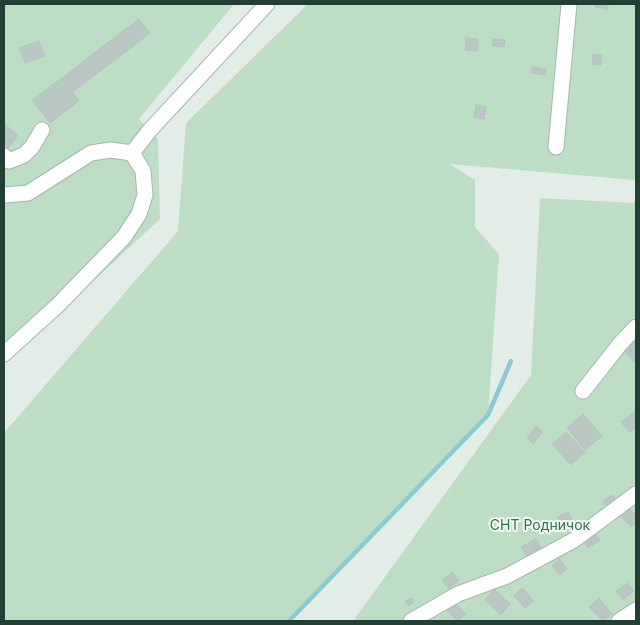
<!DOCTYPE html>
<html>
<head>
<meta charset="utf-8">
<style>
	body { margin:0 }
	#map { position:relative; width:640px; height:625px; overflow:hidden; background:#e3ede8; font-family:Inter,sans-serif }
	canvas { display:block }
	.frame { position:absolute; inset:0; border:5px solid #233e35; pointer-events:none }
</style>
</head>
<body>
<div id="map">
<canvas width="640" height="625"></canvas>
<div class="frame"></div>
</div>
<script>
const ctx = document.querySelector('canvas').getContext('2d');
ctx.lineJoin = 'round';
function paint(path, color) {
  ctx.fillStyle = color;
  ctx.fill(path, 'evenodd');
}
function poly(rows) {
  const path = new Path2D();
  for (const r of rows) {
    path.moveTo(r[0], r[1]);
    for (let i = 2; i < r.length; i += 2) path.lineTo(r[i], r[i + 1]);
  }
  return path;
}
function stroke(path, color, width, dash) {
  ctx.strokeStyle = color;
  ctx.lineWidth = width;
  ctx.lineCap = dash ? 'butt' : 'round';
  ctx.setLineDash(dash || []);
  ctx.stroke(path);
}
function label(font, color, halo, rows, align = 'center') {
  ctx.font = font + ' Inter,sans-serif';
  ctx.lineWidth = 4;
  ctx.setLineDash([]);
  ctx.textBaseline = 'middle';
  ctx.strokeStyle = halo;
  ctx.fillStyle = color;
  for (const [text, x, y, turn = 0] of rows) {
    ctx.save();
    ctx.translate(x, y);
    ctx.rotate((+turn || 0) * Math.PI / 180);
    ctx.textAlign = isNaN(turn) ? turn : align;
    if (halo) ctx.strokeText(text, 0, 0);
    ctx.fillText(text, 0, 0);
    ctx.restore();
  }
}
paint(poly([
	[4,4,234,4,139,119,158,139,160,219,4,364],
	[308,4,636,4,636,177,634,180,450,164,475,180,475,227,499,254,488,415,289,621,4,621,4,433,178,231,186,123],
	[540,198,633,203,636,201,636,621,353,621,531,375]
]), '#bdddc4');
stroke(poly([
	[289,621,488,415,511,361]
]), '#8dc9d0', 4.5);
const building = poly([
	[595,4,608,4,608,9,595,7,595,4],
	[139,19,150,33,115,60,103,46,139,19],
	[466,38,478,39,478,51,465,50,466,38],
	[493,39,505,40,504,47,492,46,493,39],
	[39,41,45,56,25,63,19,48,39,41],
	[103,46,115,60,72,92,62,78,103,46],
	[593,54,602,55,601,65,592,64,593,54],
	[532,67,546,69,545,75,531,73,532,67],
	[62,78,79,101,50,123,32,100,62,78],
	[476,105,486,107,484,119,474,117,476,105],
	[5,124,18,136,8,148,4,144,5,124],
	[636,335,636,364,621,348,636,335],
	[636,410,636,427,630,433,621,422,636,410],
	[583,414,602,436,585,450,567,428,583,414],
	[536,426,543,432,533,444,527,438,536,426],
	[566,432,585,452,571,465,552,444,566,432],
	[613,495,615,499,606,505,603,501,613,495],
	[627,506,636,516,636,522,631,527,619,514,627,506],
	[568,512,572,519,562,525,558,517,568,512],
	[595,533,600,540,588,548,583,541,595,533],
	[536,539,541,548,526,555,521,547,536,539],
	[559,559,567,569,560,575,552,566,559,559],
	[452,572,459,580,449,589,442,580,452,572],
	[627,583,634,591,623,600,616,591,627,583],
	[522,588,534,601,525,608,514,596,522,588],
	[494,589,510,604,501,615,485,600,494,589],
	[411,598,414,602,408,606,405,601,411,598],
	[599,598,612,614,603,621,589,607,599,598],
	[455,603,466,614,458,621,447,611,455,603]
]);
paint(building, '#b8c7c1');
stroke(building, '#b6c6bf', 1);
const minor = poly([
	[556,147,569,4],
	[4,156,9,161,24,155,32,147,42,130],
	[4,195,28,193,91,153,111,150,132,153],
	[4,354,58,305,124,237,139,214,145,195,143,171,132,153,150,130,267,4],
	[583,391,620,344,636,327],
	[411,621,458,594,507,576,574,540,636,494],
	[619,621,636,610]
]);
stroke(minor, '#a6b5af', 17);
stroke(minor, '#fff', 15);
label('14px', '#2e7446', '#f4f9f6', [
	["СНТ Родничок",540,526]
]);
</script>
</body>
</html>
